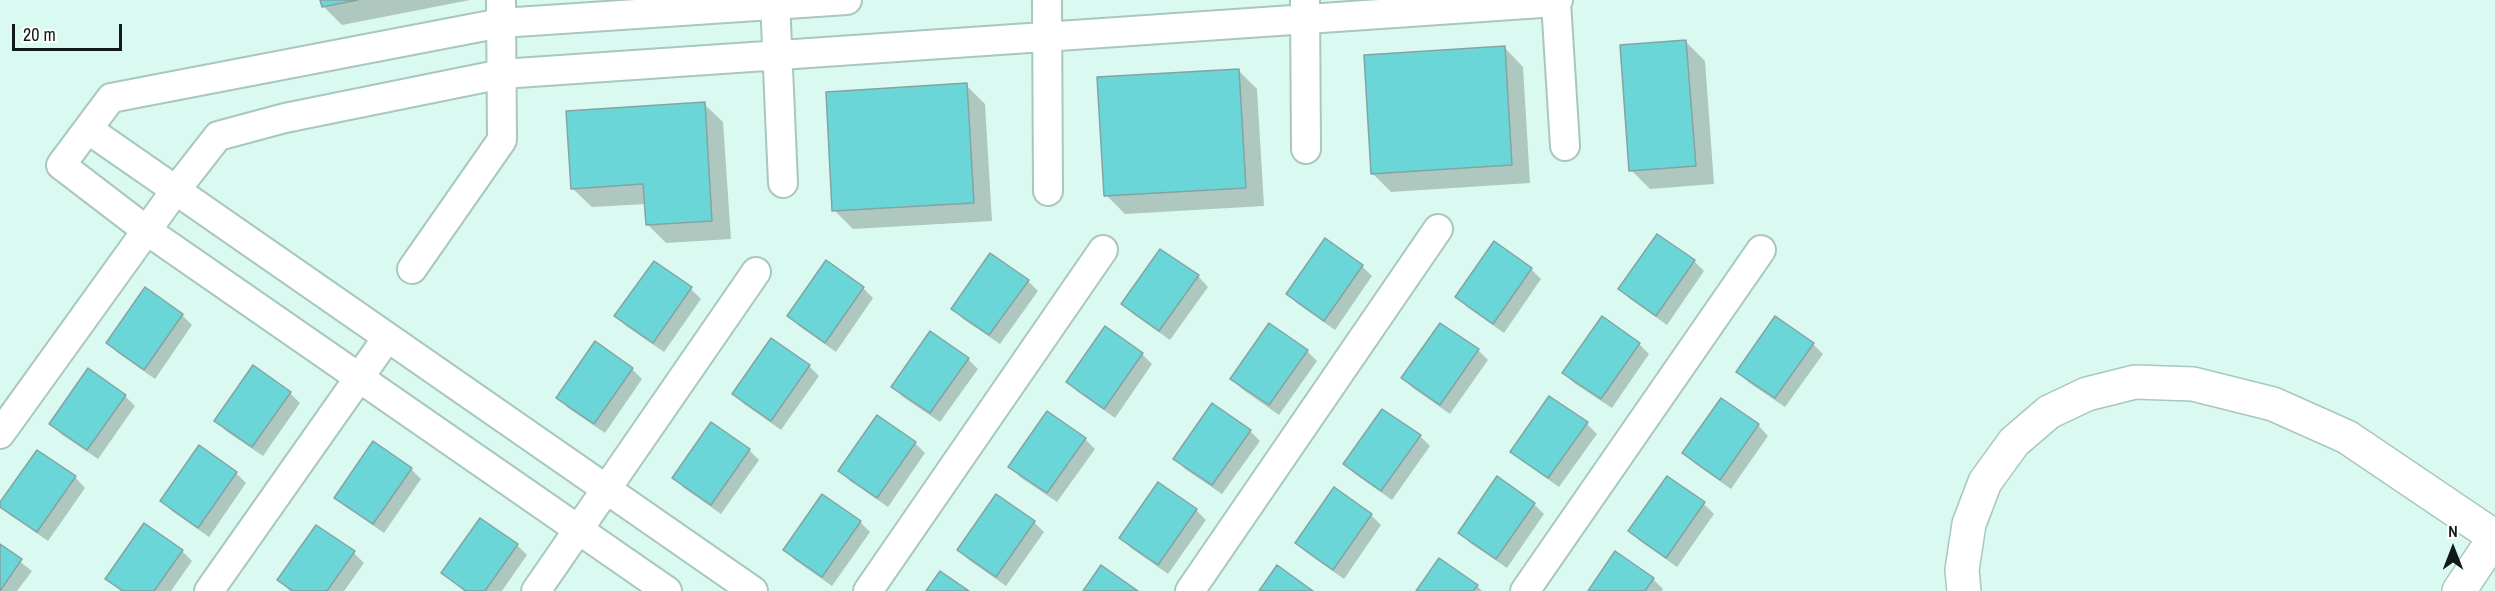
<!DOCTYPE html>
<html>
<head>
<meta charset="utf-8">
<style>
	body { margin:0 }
	#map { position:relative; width:2495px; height:591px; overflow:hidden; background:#dafaf1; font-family:"Archivo Narrow",sans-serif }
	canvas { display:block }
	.north { position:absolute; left:2423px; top:519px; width:60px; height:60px; -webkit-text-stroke:4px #fff; paint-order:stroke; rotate:0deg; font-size:16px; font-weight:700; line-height:24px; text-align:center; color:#101b19 }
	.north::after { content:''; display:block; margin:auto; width:21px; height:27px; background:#101b19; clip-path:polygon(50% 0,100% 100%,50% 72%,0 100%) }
	.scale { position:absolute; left:12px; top:24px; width:110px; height:27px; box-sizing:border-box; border:3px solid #101b19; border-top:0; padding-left:8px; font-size:18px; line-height:21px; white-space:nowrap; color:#101b19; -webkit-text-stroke:4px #fff; paint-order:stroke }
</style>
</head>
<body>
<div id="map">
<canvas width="2495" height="591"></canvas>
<div class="north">N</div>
<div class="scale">20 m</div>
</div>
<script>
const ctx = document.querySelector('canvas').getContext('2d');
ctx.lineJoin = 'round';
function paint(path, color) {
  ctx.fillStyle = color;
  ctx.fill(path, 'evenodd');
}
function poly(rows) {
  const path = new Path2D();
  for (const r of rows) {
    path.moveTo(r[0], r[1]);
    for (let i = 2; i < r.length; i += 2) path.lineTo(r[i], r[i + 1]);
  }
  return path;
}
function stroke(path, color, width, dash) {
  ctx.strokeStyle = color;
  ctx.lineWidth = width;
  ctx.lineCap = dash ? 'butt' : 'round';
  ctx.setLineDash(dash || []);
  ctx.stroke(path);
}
paint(poly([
	[322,0,470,0,342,25,323,6],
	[1686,42,1705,61,1714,184,1650,189,1631,170],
	[1505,48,1523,67,1530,183,1391,192,1372,173],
	[1238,70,1257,89,1264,206,1125,214,1106,195],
	[966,85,985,104,992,221,853,229,834,210],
	[704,104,723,122,731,239,666,243,647,224,646,204,592,207,573,189],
	[1657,236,1694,261,1704,271,1667,325,1630,299,1620,289],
	[826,262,863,288,873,298,836,352,799,326,789,316],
	[654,263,691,289,701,299,664,352,626,326,616,316],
	[1362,266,1372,276,1335,330,1298,304,1287,294],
	[1531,269,1541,279,1504,333,1467,307,1457,297],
	[1198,276,1208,287,1170,340,1133,314,1122,304],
	[1028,281,1038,291,1000,344,963,319,953,308],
	[145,290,182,315,192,325,155,379,118,353,108,343],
	[1602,319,1639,344,1649,354,1612,408,1574,383,1564,373],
	[1441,325,1478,350,1488,360,1450,414,1413,388,1403,378],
	[1105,328,1142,354,1152,364,1115,418,1078,392,1068,382],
	[595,343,632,369,642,379,605,433,568,408,558,397],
	[1813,344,1823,354,1785,407,1748,382,1738,371],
	[1307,351,1317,361,1279,415,1242,389,1232,379],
	[968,359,978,369,940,422,903,397,893,387],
	[809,366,819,376,781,430,744,404,734,394],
	[290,393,300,403,263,456,226,431,216,420],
	[125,396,135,406,98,459,61,434,51,423],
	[1549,398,1587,424,1597,434,1559,487,1522,461,1512,451],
	[1758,425,1768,436,1731,489,1694,463,1683,453],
	[1250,431,1260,441,1222,494,1185,469,1175,459],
	[1420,436,1430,446,1392,500,1355,474,1344,464],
	[1085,439,1095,449,1057,502,1020,477,1010,466],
	[915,443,925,453,888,507,850,481,840,471],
	[199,448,236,473,246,483,209,537,172,511,162,501],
	[749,450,759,460,721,514,684,488,674,478],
	[411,469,421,479,384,533,346,507,336,497],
	[75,477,85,488,48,541,10,515,0,505],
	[1667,478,1704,504,1714,514,1677,567,1640,541,1629,531],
	[1534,504,1544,514,1507,568,1470,543,1460,532],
	[1196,510,1206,520,1168,574,1131,548,1121,538],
	[1371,515,1381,525,1344,579,1307,553,1296,543],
	[480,520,517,545,527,555,502,591,464,591,443,573],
	[860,522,870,532,832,586,795,560,785,550],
	[1034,522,1044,532,1006,586,969,560,959,550],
	[0,546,32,571,17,591,0,591],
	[182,551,192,561,171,591,121,591,107,579],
	[354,553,364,563,344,591,290,591,279,580],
	[1653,579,1663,589,1662,591,1589,591],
	[1477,586,1482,591,1418,591]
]), '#0003');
const building = poly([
	[320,0,358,0,322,7,320,0],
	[1686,40,1696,166,1629,171,1620,45,1686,40],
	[1505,46,1512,165,1371,174,1364,55,1505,46],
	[1239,69,1246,188,1104,196,1097,77,1239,69],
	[967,83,974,203,832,211,826,92,967,83],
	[705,102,712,221,646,225,643,184,571,189,566,111,705,102],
	[1657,234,1695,260,1656,316,1618,289,1657,234],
	[1325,238,1363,265,1324,321,1286,294,1325,238],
	[1494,241,1532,268,1493,324,1455,297,1494,241],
	[1160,249,1199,275,1159,331,1121,304,1160,249],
	[990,253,1029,280,989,335,951,309,990,253],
	[826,260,864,287,825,343,787,316,826,260],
	[654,261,692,287,653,343,614,316,654,261],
	[145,287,183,314,144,370,106,343,145,287],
	[1602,316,1640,343,1601,399,1562,373,1602,316],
	[1775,316,1814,343,1775,398,1736,372,1775,316],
	[1269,323,1308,350,1269,405,1230,379,1269,323],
	[1440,323,1479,349,1440,405,1401,378,1440,323],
	[1105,326,1143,353,1104,409,1066,382,1105,326],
	[930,331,969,358,930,413,891,387,930,331],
	[771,338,810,365,771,421,732,394,771,338],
	[595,341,633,368,594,424,556,398,595,341],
	[253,365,291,392,252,447,214,421,253,365],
	[88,368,126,395,87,450,49,424,88,368],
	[1549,396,1588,422,1548,478,1510,452,1549,396],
	[1721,398,1759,424,1720,480,1682,453,1721,398],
	[1212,403,1251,430,1212,485,1173,459,1212,403],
	[1382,409,1421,435,1381,491,1343,464,1382,409],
	[1047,411,1086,438,1047,493,1008,467,1047,411],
	[877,415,916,442,877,498,838,471,877,415],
	[711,422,750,449,711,505,672,478,711,422],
	[373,441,412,468,373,524,334,498,373,441],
	[199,445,237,472,198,528,160,501,199,445],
	[37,450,76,476,37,532,0,507,0,502,37,450],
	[1497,476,1535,503,1496,559,1458,533,1497,476],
	[1667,476,1705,502,1666,558,1628,531,1667,476],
	[1158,482,1197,509,1158,565,1119,538,1158,482],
	[1334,487,1372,514,1333,570,1295,543,1334,487],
	[822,494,861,521,822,577,783,550,822,494],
	[996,494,1035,521,996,577,957,550,996,494],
	[480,518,518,544,485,591,466,591,441,573,480,518],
	[144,523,183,550,154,591,123,591,105,579,144,523],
	[316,525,355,551,327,591,293,591,277,580,316,525],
	[0,544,22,559,0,591,0,544],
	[1615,551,1654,578,1645,591,1588,591,1615,551],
	[1439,558,1478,585,1473,591,1416,591,1439,558],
	[1101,565,1138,591,1083,591,1101,565],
	[1277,565,1313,591,1259,591,1277,565],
	[940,571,969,591,926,591,940,571]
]);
paint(building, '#6bd6d7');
stroke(building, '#84a3a3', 1.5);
const minor = poly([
	[775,0,783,183],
	[1047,0,1048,191],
	[1305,0,1306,149],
	[1556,2,1565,146],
	[89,130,753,591],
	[412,269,502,140,501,0],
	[0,434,175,191,218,136,285,118,502,74,1556,2,1558,0],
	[209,591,387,338],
	[536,591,756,272],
	[667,591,146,230,61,165,111,98,501,23,847,0],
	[868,591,1103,250],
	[1190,591,1438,229],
	[1525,591,1761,250]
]);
const tertiary = poly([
	[1964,591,1962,570,1969,524,1985,482,2014,442,2049,412,2087,394,2135,382,2193,384,2273,404,2347,437,2495,537,2459,591]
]);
stroke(minor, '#a8c7be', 32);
stroke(tertiary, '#a8c7be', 36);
stroke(minor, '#fff', 28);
stroke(tertiary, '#fff', 33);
</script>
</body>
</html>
